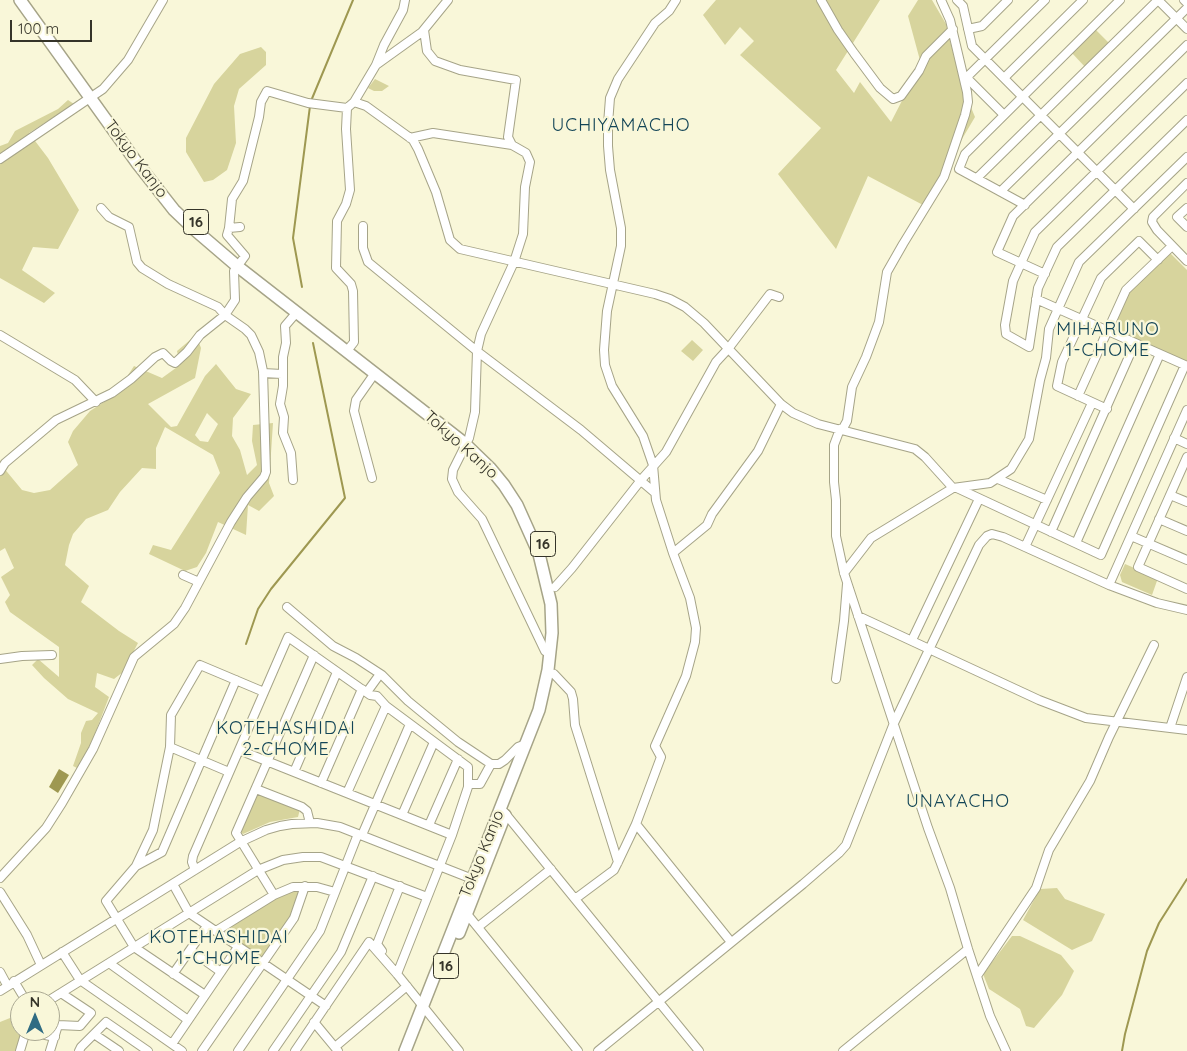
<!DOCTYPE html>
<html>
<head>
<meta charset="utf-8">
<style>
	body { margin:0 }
	#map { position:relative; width:1187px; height:1051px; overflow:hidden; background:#f9f7d9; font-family:Quicksand,sans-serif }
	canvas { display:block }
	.north { position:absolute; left:10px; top:991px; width:50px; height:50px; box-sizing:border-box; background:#f9f7d9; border:1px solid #aba993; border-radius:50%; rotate:0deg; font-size:14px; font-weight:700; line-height:20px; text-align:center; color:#353429 }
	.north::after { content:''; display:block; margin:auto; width:18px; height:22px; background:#306c83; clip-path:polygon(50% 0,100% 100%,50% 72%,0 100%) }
	.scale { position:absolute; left:10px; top:20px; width:82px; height:22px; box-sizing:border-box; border:2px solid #353429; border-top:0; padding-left:6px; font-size:15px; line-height:18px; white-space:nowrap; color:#353429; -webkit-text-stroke:4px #f9f7d9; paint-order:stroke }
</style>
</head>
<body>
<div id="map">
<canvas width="1187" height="1051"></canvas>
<div class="north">N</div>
<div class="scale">100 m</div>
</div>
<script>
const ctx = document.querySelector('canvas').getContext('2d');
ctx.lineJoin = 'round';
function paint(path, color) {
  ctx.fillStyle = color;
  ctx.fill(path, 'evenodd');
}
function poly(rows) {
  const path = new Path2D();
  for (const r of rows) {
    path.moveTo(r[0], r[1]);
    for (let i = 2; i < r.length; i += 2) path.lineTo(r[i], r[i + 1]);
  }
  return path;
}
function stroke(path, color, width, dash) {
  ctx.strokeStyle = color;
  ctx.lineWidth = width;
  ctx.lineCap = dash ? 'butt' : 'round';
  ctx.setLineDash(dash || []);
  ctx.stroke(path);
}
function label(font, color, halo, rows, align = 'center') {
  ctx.font = font + ' Quicksand,sans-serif';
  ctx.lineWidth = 4.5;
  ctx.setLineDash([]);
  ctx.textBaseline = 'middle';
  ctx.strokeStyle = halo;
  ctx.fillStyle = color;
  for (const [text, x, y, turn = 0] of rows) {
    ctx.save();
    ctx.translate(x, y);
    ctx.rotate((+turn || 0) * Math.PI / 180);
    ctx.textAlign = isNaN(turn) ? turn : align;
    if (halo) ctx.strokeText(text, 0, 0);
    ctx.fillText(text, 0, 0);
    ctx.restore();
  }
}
paint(poly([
	[716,0,880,0,836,70,854,93,860,82,891,122,921,64,908,16,918,0,932,0,946,24,960,81,975,117,923,205,868,176,836,249,778,174,821,128,740,55,754,41,740,27,725,45,703,15],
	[1095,29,1110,44,1086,68,1071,52],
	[261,47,266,52,266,65,239,89,234,106,236,143,227,170,213,180,204,182,186,152,186,138,214,84,240,54],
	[375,79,389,86,382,91,374,91,368,88],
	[68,100,74,104,29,133,48,158,79,210,58,249,33,247,22,270,55,293,44,303,0,278,0,146,8,143,15,131,58,109],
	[1169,252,1187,270,1187,364,1112,330,1128,293],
	[196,335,201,348,195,378,148,404,171,427,177,426,205,376,216,364,236,389,251,394,233,418,232,436,240,450,247,475,257,465,252,441,253,425,273,423,269,483,274,496,259,511,248,505,246,535,218,522,206,553,197,567,185,571,149,554,153,545,171,550,220,473,213,455,165,427,156,448,156,469,142,468,120,492,108,510,86,519,73,534,69,545,65,565,89,586,81,602,119,631,138,643,123,672,114,679,97,673,95,687,109,697,81,770,73,766,81,743,81,733,86,721,92,720,98,713,68,699,44,678,32,665,38,659,59,677,59,647,10,612,5,602,10,595,1,577,14,568,5,548,0,551,0,466,3,467,22,490,34,493,50,490,78,465,68,442,73,431,90,411,115,395,134,366,162,378,180,365,177,351],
	[207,413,218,424,208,442,200,441,195,435],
	[692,340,703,350,693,361,681,351],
	[1125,564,1158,578,1152,595,1122,582,1120,575],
	[259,792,300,809,298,817,270,822,243,834,240,831,256,793],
	[1057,888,1065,899,1105,914,1092,941,1072,950,1023,920,1040,889],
	[300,889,291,918,265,958,260,958,225,934,224,929,279,895],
	[1012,936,1020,936,1061,955,1074,971,1062,995,1034,1028,1026,1026,1020,1009,989,989,983,974],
	[20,1014,20,1031,25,1031,18,1051,0,1051,0,1022]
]), '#d7d49d');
paint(poly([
	[59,769,69,775,58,793,49,787]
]), '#9e9851');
stroke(poly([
	[311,101,353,0],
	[302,287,293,238,310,106],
	[246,644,258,609,271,589,345,498,313,343],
	[1122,1051,1125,1034,1147,951,1159,923,1187,879]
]), '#9e9851', 2);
const minor = poly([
	[821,0,838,30,854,53,880,88,893,99,901,96,919,71,926,56,953,29],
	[957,0,963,6,972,46,1134,209],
	[1158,0,1187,29],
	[1184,0,1187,3],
	[968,29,982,26,1008,0],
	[424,30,427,51,435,61,460,70,516,80,508,137,512,145,526,153,530,162,525,187,523,234,514,262,481,334,477,351,475,412,469,438,453,470,452,479,458,492,482,519,545,651,550,654],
	[376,65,422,32,448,0],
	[1004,78,1083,0],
	[1187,83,1035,232,1013,281,1005,325,1006,334,1029,347,1038,288,1057,247,1187,120],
	[354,102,366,106,413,140,418,149,436,192,450,240,460,249,655,294,670,299,685,307,704,323,781,404,793,413,818,424,915,449,925,457,953,488],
	[1004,115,969,80,968,76,1045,0],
	[410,138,433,133,512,145],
	[0,159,103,89,128,60,163,0],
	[977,178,1158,0],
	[1187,183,1153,217,1152,222,1157,230,1187,261],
	[1001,191,1187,8],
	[1025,205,959,169,965,154,1120,0],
	[1187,208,1177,217,1187,227],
	[363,226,363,248,368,262,478,352,581,430,654,492],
	[229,228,232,199,243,181,259,117,261,102,267,91,308,103,347,108],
	[1045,274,997,252,1013,216,1187,45],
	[1036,299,1187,366],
	[0,335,75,380,96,402],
	[347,351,354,342,353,291,351,284,336,268,337,221,346,204,350,190,346,129,347,108,354,102,376,65,384,45,403,10,405,0],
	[263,373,282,374],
	[1078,396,1126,290,1172,246],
	[1107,409,1057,386,1062,362,1101,278,1139,241,1158,260],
	[840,429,834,445,834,482,836,500,836,536,844,573,928,828,950,888,968,949,990,1016,1006,1051],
	[842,430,847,421,852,387,866,357,879,322,887,272,903,244,944,177,965,115,968,102,967,92,950,20,941,0],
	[1174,438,1187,444],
	[1187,457,1138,567,1187,589],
	[0,471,5,463,56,420,112,393,131,379,155,357,163,353,171,361,175,363,187,352,200,335,225,315,235,300,234,271,245,256,227,235,229,228,240,227],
	[372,478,354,411,356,400,375,373],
	[998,479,1047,500],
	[293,480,291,453,283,433,284,417,280,404,283,386,283,357,286,343,285,326,297,312],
	[957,488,1101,555,1185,365],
	[1170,495,1187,502],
	[1159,519,1187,531],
	[1051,532,1135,343],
	[1131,536,1187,560],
	[1076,543,1160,354],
	[1025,547,1092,403],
	[673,553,707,525,712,514,758,451,781,404],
	[844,573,871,538,953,488,990,483,1011,469,1029,439,1040,380,1046,358,1049,329,1079,262,1187,157],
	[183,575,199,582],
	[1109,585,1187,410],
	[555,587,572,568,641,480,666,452,716,362,728,349,770,294,779,297],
	[287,607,333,646,356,658,382,675,408,701,458,742,491,764,499,764,505,760,518,747,526,744],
	[858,616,1039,700,1086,718,1187,730],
	[912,640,979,499],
	[0,659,22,656,52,655],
	[554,674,571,692,573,699,575,725,618,862],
	[836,679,844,621,847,584],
	[367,692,380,674],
	[1170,728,1187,677],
	[170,747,229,772],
	[239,750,452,835],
	[294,772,337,672],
	[321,783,362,689],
	[468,784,480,784,491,764],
	[256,789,302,807,307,811,310,823],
	[347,793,386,706],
	[504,812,699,1051],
	[402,815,434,742],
	[636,824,731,942],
	[429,825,458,759],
	[362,835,410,724],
	[136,866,162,852,236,680],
	[195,870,192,862,193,856,288,637,370,695,377,696,386,706,468,767,468,787,452,835,397,974],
	[0,878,46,828,62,803,93,749,134,657,174,624,185,608,231,522,247,497,264,477,266,472,263,371,259,352,251,335,245,329,225,315,218,307,168,284,142,268,137,262,129,227,109,217,101,208],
	[173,884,189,913,326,1006],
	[0,892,27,935,41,965],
	[274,895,236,833,314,655],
	[575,899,614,870,618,862,636,824,661,757,655,746,686,676,695,642,696,628,690,598,673,553,656,500,653,465,643,436,612,386,605,365,604,350,607,311,621,246,621,228,610,170,608,146,608,124,610,98,618,79,655,23,669,11,676,0],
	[467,914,578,1051],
	[478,927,551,869],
	[216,931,274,895,293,887,317,887,335,892],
	[190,950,221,972],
	[382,951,377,944,400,886],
	[62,952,80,980,182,1051],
	[109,963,188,1020],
	[0,972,7,985],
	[173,974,207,926],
	[977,976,1036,888,1049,850,1090,781,1109,737,1154,645],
	[14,981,26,1001],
	[0,991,240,842,266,830,280,826,292,824,317,823,340,827,475,880],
	[205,995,134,947,106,901,136,866,153,830,170,747,171,715,200,665,264,692],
	[48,1001,258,870,283,860,303,857,321,857,427,897],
	[50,1020,58,1025,80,1026,91,1013,61,993],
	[314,1022,338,1051],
	[94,1034,119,1051],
	[172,1044,238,947],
	[335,1047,407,986],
	[20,1051,26,1031,55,1037],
	[50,1051,58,1025],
	[79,1051,81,1047,106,1022,148,1051],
	[202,1051,294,918,305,886],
	[238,1051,320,931,358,834],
	[273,1051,341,952,373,876],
	[295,1051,369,942,397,974,459,1051],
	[598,1051,803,884,839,853,846,845,894,723,979,545,987,536,992,534,1003,537,1109,585,1157,603,1187,610],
	[843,1051,968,949]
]);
const highway = poly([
	[20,0,137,163,174,210,195,230,237,266,463,442,490,468,504,485,517,505,539,554,551,604,552,633,548,670,539,710,405,1051],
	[459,933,505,815]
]);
stroke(minor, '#a6a488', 10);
stroke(highway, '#a6a488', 14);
stroke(minor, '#fff', 8);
stroke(highway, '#fff', 11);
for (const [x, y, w] of [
	[196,222,25],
	[543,544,25],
	[446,966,25]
]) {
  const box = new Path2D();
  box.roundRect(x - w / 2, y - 12.5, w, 25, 4);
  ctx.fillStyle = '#f9f7d9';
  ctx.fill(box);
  stroke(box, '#353429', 1);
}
label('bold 15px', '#353429', null, [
	["16",196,222],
	["16",543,544],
	["16",446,966]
]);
label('16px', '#353429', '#f9f7d9', [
	["Tokyo Kanjo",136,159,53],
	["Tokyo Kanjo",461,445,42],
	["Tokyo Kanjo",482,854,-68]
]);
ctx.letterSpacing = '1px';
label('18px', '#134557', '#f9f7d9', [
	["UCHIYAMACHO",621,126],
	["MIHARUNO",1108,330],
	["1-CHOME",1108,351],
	["KOTEHASHIDAI",286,729],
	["2-CHOME",286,750],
	["UNAYACHO",958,802],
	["KOTEHASHIDAI",219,938],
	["1-CHOME",219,959]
]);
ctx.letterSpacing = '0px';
</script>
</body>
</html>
